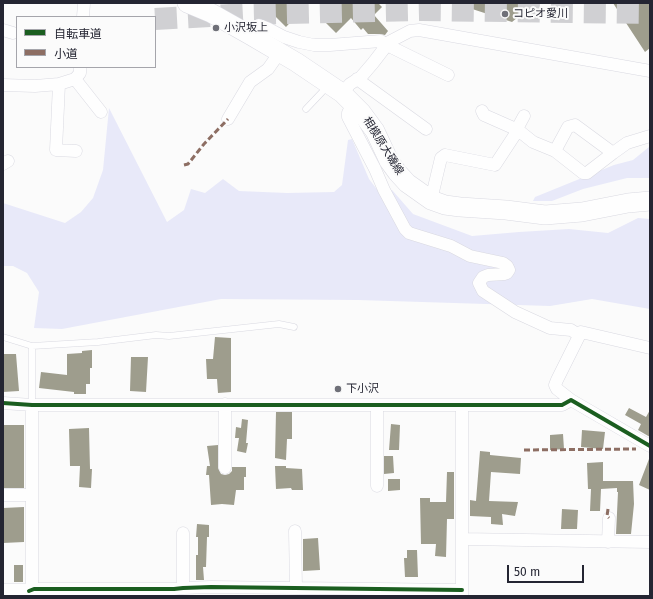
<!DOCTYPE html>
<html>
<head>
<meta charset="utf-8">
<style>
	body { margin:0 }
	#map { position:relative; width:653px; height:599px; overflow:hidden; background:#fbfbfb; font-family:"Fira Sans","Noto Sans JP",sans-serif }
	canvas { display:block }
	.frame { position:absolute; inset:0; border:4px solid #242532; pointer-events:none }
	.legend { position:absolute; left:16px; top:16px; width:140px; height:52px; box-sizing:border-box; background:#fbfbfb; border:1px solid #a5a5ab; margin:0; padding:5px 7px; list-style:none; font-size:12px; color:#242532 }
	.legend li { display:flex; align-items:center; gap:8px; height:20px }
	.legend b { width:20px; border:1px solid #a5a5ab }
	.scale { position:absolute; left:507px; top:565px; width:77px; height:18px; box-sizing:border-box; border:2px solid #242532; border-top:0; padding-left:5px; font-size:12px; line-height:14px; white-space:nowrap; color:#242532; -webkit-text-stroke:3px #fbfbfb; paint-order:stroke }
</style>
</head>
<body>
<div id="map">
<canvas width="653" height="599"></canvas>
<div class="frame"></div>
<ul class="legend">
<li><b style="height:5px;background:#1b5e20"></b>自転車道</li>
<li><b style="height:5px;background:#8d6e63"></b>小道</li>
</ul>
<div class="scale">50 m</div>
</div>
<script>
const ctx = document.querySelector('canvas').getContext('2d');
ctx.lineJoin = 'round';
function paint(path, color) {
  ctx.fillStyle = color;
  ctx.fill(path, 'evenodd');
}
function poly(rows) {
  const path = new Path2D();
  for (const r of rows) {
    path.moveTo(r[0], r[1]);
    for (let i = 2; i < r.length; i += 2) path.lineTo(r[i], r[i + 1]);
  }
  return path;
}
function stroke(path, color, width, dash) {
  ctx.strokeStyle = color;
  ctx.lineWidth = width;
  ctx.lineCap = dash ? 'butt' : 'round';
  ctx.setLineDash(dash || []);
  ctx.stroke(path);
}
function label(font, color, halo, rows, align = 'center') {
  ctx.font = font + ' "Fira Sans","Noto Sans JP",sans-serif';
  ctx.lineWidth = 4;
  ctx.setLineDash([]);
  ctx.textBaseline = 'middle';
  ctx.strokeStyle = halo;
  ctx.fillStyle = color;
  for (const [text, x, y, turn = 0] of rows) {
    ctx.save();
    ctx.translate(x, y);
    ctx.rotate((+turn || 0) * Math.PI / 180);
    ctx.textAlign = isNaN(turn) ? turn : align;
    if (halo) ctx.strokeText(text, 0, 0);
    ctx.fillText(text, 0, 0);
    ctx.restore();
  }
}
paint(poly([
	[109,108,167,222,184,210,191,189,205,193,223,179,239,191,287,193,334,192,342,185,348,140,352,139,369,179,382,196,392,190,413,214,472,236,519,232,569,229,608,233,638,218,650,219,650,309,592,299,550,306,358,300,221,299,62,329,34,328,39,292,27,273,13,266,3,266,3,203,65,223,81,212,93,198,103,170],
	[649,147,650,147,650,178,627,178,583,189,552,201,533,201,535,197,614,165,633,160]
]), '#e8e9f9');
paint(poly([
	[259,3,297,3,303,9,286,27,272,13,271,15],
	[333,3,378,3,382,7,374,15,388,31,385,35,380,34,368,34,363,28,361,30,351,18,336,33,320,17],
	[460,3,535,3,512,22,460,5],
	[613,3,650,3,650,48,645,52],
	[215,337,231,338,231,392,218,393,217,379,207,379,206,359,213,359],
	[92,350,92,368,90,368,90,384,86,384,86,394,74,394,74,392,39,388,41,372,67,375,67,354,82,353,82,351],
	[3,354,16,354,19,391,3,392],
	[131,357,148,357,146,392,130,391],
	[629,408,646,417,650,410,650,437,638,430,641,424,625,415],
	[276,412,292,412,292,439,287,439,286,460,275,458],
	[242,419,248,420,246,443,248,443,246,453,237,451,239,438,235,438,236,427,241,428],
	[391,424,400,425,399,450,389,450],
	[3,425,24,425,24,488,3,488],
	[89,428,90,469,92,469,91,488,79,487,80,466,70,466,69,429],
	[582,430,605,432,603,449,581,447],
	[563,434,564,449,550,450,550,435],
	[218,445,218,468,221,474,225,475,229,474,232,471,232,467,246,467,246,477,244,477,244,490,236,490,234,505,222,504,211,505,209,475,206,475,207,466,210,466,207,446],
	[480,451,490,452,490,455,521,458,520,474,491,472,489,501,518,502,515,516,502,514,503,525,491,524,491,517,470,516,470,500,476,501],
	[384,456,393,456,394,473,384,474],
	[649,459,650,459,650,490,639,485],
	[603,462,603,481,633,481,634,504,631,534,616,534,618,492,617,492,617,488,601,489,600,511,590,511,591,489,588,489,587,463],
	[275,466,286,466,286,468,302,469,303,490,292,490,291,488,276,489],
	[447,472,454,472,454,519,447,519,446,557,435,556,436,544,421,544,420,498,430,498,430,502,446,502],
	[388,479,400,479,400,490,388,491],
	[24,507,24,542,3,543,3,508],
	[562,509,578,510,577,529,561,529],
	[197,524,209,525,209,537,207,537,206,567,203,567,204,580,196,580,196,555,198,555,198,537,196,537],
	[318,538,320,570,303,571,303,539],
	[407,550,417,550,418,577,405,577,404,558,407,558],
	[14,565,23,565,23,582,14,582]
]), '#9e9d8d');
stroke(poly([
	[155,19,248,14,422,10,650,13]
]), '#d0d0d3', 22, [22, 11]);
const service = poly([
	[306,109,325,89,328,85],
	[3,337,32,346,98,342,156,335,169,336,279,324,294,327],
	[32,405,32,346]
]);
const minor = poly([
	[83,17,84,3],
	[3,30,13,33],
	[250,35,259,25,267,28,284,37,299,42,314,45,330,45,381,41,385,44,410,31,419,30,650,71],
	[384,46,391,47,448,75],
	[75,79,101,112],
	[357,79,426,129],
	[59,84,56,150,76,151],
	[3,85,35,86,59,84,75,79,80,73,80,67],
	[342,93,350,84,361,77,373,63,383,50,385,44],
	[353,104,348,113,348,117,375,169,384,190,405,229,409,233,451,246,470,256,503,263,507,266,509,270,507,273,504,274,488,275,483,277,479,283,483,291,515,312,550,328,571,330,579,335],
	[482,111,484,115,518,130,518,127,524,116],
	[228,119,250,82,268,69,280,52],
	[613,153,627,143,650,136],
	[3,164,8,161],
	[431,200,441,158,445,155,495,165,518,130,533,142,555,151,583,173,587,173,613,153,575,125,568,127,555,151],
	[571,400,557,389,555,385,557,380,581,332,650,348],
	[3,403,32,405,562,405,571,400,650,446],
	[225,404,225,468],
	[377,405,377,486],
	[3,495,32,495],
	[295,531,296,588],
	[462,539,462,405],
	[608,542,609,518],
	[183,588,183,533],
	[29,591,34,589,174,589,183,588,211,587,462,590],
	[29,591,32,587,32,405],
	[462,596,462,539,650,542]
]);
const tertiary = poly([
	[3,591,29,591,29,596]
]);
const primary = poly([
	[187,3,211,13,250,35,296,62,342,93,361,112,375,131,389,161,397,172,407,183,431,200,445,205,460,207,506,210,545,215,582,212,628,203,650,201]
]);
stroke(service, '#d9d9e1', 7);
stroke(minor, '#d9d9e1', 13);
stroke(tertiary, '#d9d9e1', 16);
stroke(primary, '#d9d9e1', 20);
stroke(service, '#fefefe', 6);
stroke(minor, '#fefefe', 12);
stroke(tertiary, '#fefefe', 15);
stroke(primary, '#fefefe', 19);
stroke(poly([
	[184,165,188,164,204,144,228,119],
	[524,450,636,449],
	[608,509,607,516,609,518]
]), '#8d6e63', 3, [6, 3]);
stroke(poly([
	[3,403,32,405,562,405,571,400,650,446],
	[29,591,34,589,174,589,183,588,211,587,462,590]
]), '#1b5e20', 4);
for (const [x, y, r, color] of [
	[505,14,4,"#6f7078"],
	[216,28,4,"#6f7078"],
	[338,389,4,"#6f7078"]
]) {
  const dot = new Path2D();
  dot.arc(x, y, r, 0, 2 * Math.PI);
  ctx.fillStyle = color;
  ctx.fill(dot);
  stroke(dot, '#fbfbfb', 1.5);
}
label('11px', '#242532', '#fbfbfb', [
	["コピオ愛川",513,14],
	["小沢坂上",224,28],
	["下小沢",346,389]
], 'left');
label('11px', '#242532', '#fbfbfb', [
	["相模原大磯線",383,146,58]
]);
</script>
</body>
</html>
